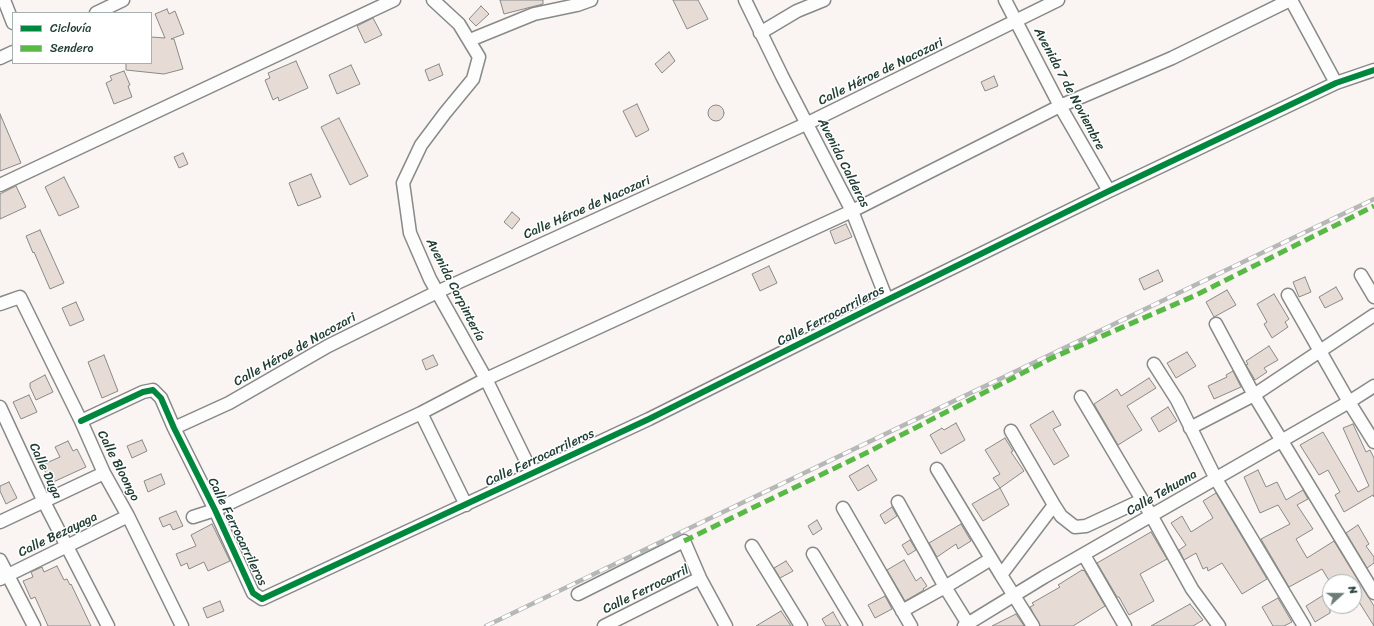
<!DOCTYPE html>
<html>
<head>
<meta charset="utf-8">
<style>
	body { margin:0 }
	#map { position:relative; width:1374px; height:626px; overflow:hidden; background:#faf4f2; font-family:Sriracha,sans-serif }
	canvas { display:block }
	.legend { position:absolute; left:12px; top:12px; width:140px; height:52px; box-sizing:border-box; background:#fff; border:1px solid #a5b1ae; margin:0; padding:5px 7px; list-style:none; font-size:12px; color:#1f3d34 }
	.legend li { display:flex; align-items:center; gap:8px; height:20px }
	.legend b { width:20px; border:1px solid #a5b1ae }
	.north { position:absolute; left:1322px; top:574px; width:40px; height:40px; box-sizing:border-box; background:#fff; border:1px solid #a5b1ae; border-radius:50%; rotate:69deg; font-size:11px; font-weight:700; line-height:16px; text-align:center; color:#1f3d34 }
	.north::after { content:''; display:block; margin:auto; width:14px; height:18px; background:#6c7d76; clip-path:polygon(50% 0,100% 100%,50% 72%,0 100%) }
</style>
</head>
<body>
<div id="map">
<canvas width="1374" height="626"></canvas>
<ul class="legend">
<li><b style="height:5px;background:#00873e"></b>Ciclovía</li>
<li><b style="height:5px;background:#58b947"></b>Sendero</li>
</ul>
<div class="north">N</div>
</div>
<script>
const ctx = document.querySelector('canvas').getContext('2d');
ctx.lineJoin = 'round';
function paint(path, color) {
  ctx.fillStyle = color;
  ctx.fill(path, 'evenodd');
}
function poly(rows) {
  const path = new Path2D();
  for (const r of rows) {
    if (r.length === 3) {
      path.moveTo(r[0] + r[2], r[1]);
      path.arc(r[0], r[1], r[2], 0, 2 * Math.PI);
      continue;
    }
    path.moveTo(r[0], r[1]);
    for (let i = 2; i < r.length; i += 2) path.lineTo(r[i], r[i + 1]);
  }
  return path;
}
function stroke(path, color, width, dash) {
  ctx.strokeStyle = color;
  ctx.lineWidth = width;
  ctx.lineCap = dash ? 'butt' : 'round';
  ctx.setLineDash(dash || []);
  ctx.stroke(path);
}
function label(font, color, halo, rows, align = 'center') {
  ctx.font = font + ' Sriracha,sans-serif';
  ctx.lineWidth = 3;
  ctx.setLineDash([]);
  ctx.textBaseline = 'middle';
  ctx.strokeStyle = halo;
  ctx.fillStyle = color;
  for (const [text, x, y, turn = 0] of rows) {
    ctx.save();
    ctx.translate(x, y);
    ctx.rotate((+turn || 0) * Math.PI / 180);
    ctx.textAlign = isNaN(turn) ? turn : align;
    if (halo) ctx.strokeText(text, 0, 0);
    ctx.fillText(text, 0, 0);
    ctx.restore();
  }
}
const building = poly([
	[500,0,543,0,543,4,504,14,500,0],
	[673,0,698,0,708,19,687,29,673,0],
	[481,6,489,14,476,26,469,19,481,6],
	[167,9,169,14,175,11,184,34,171,39,174,39,183,69,164,74,126,70,126,63,151,63,151,37,165,38,155,14,167,9],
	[373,18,382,35,365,43,357,26,373,18],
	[669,52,675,61,662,73,655,64,669,52],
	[296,61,308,88,279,101,278,97,273,100,265,80,270,78,268,73,296,61],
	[439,64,443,75,429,81,425,70,439,64],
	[351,65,360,84,337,94,329,75,351,65],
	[124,71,130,85,128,86,132,97,114,104,106,83,112,80,110,76,124,71],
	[994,76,998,86,985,91,981,82,994,76],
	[637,104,649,130,636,137,623,111,637,104],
	[716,113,8],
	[0,114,21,163,0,171,0,114],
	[339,118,368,176,350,185,321,127,339,118],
	[183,153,188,164,179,168,174,157,183,153],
	[311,174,321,197,298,206,289,183,311,174],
	[64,177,79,207,59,216,45,187,64,177],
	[16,186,26,207,0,219,0,194,16,186],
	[512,212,520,219,512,229,504,222,512,212],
	[846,224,852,237,835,244,830,231,846,224],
	[40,230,64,283,50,289,34,252,33,253,26,236,40,230],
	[769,266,777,283,760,291,752,274,769,266],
	[1158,270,1163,281,1144,290,1139,279,1158,270],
	[1305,277,1311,292,1299,297,1293,282,1305,277],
	[1336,287,1343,299,1325,308,1319,297,1336,287],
	[1227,290,1236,305,1214,317,1206,302,1227,290],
	[1274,294,1289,319,1285,322,1288,327,1272,338,1264,324,1267,322,1257,304,1274,294],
	[76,302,84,320,70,326,62,308,76,302],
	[1269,346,1278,360,1264,368,1267,372,1255,380,1246,365,1248,364,1246,361,1269,346],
	[1187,352,1196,366,1176,378,1167,363,1187,352],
	[104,355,118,391,102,398,88,362,104,355],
	[433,355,438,365,426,370,422,360,433,355],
	[1233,371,1241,387,1214,399,1208,386,1227,377,1226,375,1233,371],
	[45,375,53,392,36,400,30,387,30,383,45,375],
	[1149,378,1156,388,1127,406,1142,430,1118,445,1094,404,1117,389,1121,396,1149,378],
	[29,395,37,412,21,419,13,402,29,395],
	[1168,407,1177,421,1159,432,1151,418,1168,407],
	[1053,411,1061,425,1053,429,1069,456,1054,465,1030,425,1053,411],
	[956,423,965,440,941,454,930,435,942,428,944,430,956,423],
	[1353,424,1366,452,1370,450,1374,458,1374,497,1373,495,1344,512,1335,495,1340,492,1328,470,1319,475,1300,445,1323,432,1358,492,1369,486,1343,428,1353,424],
	[1005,438,1013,451,1011,452,1024,471,1000,488,993,478,1000,474,985,450,1005,438],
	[142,440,147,451,132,458,127,446,142,440],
	[68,441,73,451,77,449,86,467,51,483,42,465,60,457,55,447,68,441],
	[868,465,877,480,858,491,849,476,868,465],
	[1258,470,1266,487,1277,482,1286,500,1303,490,1308,499,1297,505,1313,529,1296,539,1307,558,1334,541,1374,606,1374,626,1354,594,1354,582,1330,582,1322,569,1289,587,1261,539,1290,524,1278,505,1260,513,1244,477,1258,470],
	[161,474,165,484,148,492,144,481,161,474],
	[9,482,17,498,6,504,0,491,0,486,9,482],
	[1000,488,1009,505,983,521,972,504,1000,488],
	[1216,493,1267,579,1242,594,1222,563,1208,571,1207,567,1203,569,1196,553,1184,560,1179,550,1186,545,1171,523,1182,516,1191,532,1213,518,1203,501,1216,493],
	[892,507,897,516,885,524,880,515,892,507],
	[176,511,183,526,173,530,170,524,163,527,159,518,176,511],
	[817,520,822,529,813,535,808,526,817,520],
	[212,524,230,561,208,571,204,562,189,569,187,563,181,566,176,554,196,546,191,535,212,524],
	[961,524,971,541,958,549,956,544,937,557,929,543,961,524],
	[1358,525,1369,544,1366,546,1374,557,1374,563,1367,568,1346,533,1358,525],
	[1151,532,1167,559,1140,574,1154,601,1129,615,1119,597,1117,597,1097,563,1151,532],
	[910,540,916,550,908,555,902,545,910,540],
	[904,560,916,581,921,577,927,586,923,589,924,590,905,601,887,570,904,560],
	[786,561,793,571,780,578,774,568,786,561],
	[57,566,64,580,67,579,70,585,71,584,91,626,48,626,35,597,31,599,23,581,33,577,31,572,42,567,44,572,57,566],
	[1082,570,1083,571,1084,570,1105,606,1073,626,1040,626,1030,607,1034,605,1032,603,1060,587,1058,585,1082,570],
	[1330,591,1330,613,1315,622,1306,606,1330,591],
	[885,596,892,609,875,618,868,605,885,596],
	[1278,598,1292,622,1284,626,1273,626,1262,607,1278,598],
	[220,601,224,611,207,618,203,608,220,601],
	[1190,604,1203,620,1193,626,1151,626,1190,604],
	[781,611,791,626,756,626,781,611],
	[833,612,841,626,826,626,822,619,833,612],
	[1016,614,1024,626,992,626,1016,614]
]);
paint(building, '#e7dbd6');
stroke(building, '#878a87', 1);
const minor = poly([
	[4,0,13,23],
	[433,0,459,24,479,57,473,79,445,113,421,145,403,183,410,233,430,279,486,379,532,473],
	[745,0,782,76,852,211,887,300],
	[1005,0,1060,106,1109,191],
	[1291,0,1336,83],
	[96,13,123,0],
	[760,33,797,11,824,0],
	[470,40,534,14,577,5,591,0],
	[0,58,13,52],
	[0,185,394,0],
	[1361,275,1374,297],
	[1288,295,1349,402,1374,442],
	[0,304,20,297,81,421,104,473,128,516,182,626],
	[1216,324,1254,395,1374,593],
	[1154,364,1177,400,1216,479,1304,626],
	[1081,397,1151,515,1192,589,1219,626],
	[0,407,44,502,108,626],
	[421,413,466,505],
	[81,421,143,392,153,390,161,398,174,428,215,510,253,593,262,599,649,419,887,300,1109,191,1336,83,1374,70],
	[174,428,229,403,328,346,437,292,808,123,1058,0],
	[1190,428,1254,395,1374,315],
	[1011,431,1054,505,1001,575,1033,626],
	[937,469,1001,575],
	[898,502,945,587,968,624],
	[1054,505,1061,516,1075,527,1086,526,1142,500],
	[843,508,911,626],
	[193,517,215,510,421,413,486,379,852,211,1060,106,1172,58,1290,0],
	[0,522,104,473],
	[752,546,801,626],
	[813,554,856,626],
	[1084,555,1125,626],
	[0,560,34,626],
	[0,579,128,516],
	[578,594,684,541,700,578,726,626],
	[902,611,945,587,991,559],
	[604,626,700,578],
	[964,626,1044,577,1349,402,1374,386]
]);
stroke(minor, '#878a87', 15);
stroke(minor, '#fefdfd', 12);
const rail = poly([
	[486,626,1374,199]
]);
stroke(rail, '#b5b8b6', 4.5);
stroke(rail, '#fff', 3, [9]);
stroke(poly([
	[684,541,864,454,1052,358,1194,296,1374,206]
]), '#58b947', 5, [10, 5]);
stroke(poly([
	[81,421,143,392,153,390,161,398,174,428,215,510,253,593,262,599,649,419,887,300,1109,191,1336,83,1374,70]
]), '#00873e', 6);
label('13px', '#1f3d34', '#fff', [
	["Calle Héroe de Nacozari",881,72,-26],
	["Avenida 7 de Noviembre",1069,89,62],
	["Avenida Calderas",843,163,63],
	["Calle Héroe de Nacozari",587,208,-24],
	["Avenida Carpintería",455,290,63],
	["Calle Ferrocarrileros",831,316,-27],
	["Calle Héroe de Nacozari",295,350,-29],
	["Calle Ferrocarrileros",540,458,-25],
	["Calle Bloongo",118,466,63],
	["Calle Duga",45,471,65],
	["Calle Tehuana",1162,493,-30],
	["Calle Ferrocarrileros",237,532,64],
	["Calle Bezayaga",58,535,-26],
	["Calle Ferrocarril",646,590,-26]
]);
</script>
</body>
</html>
